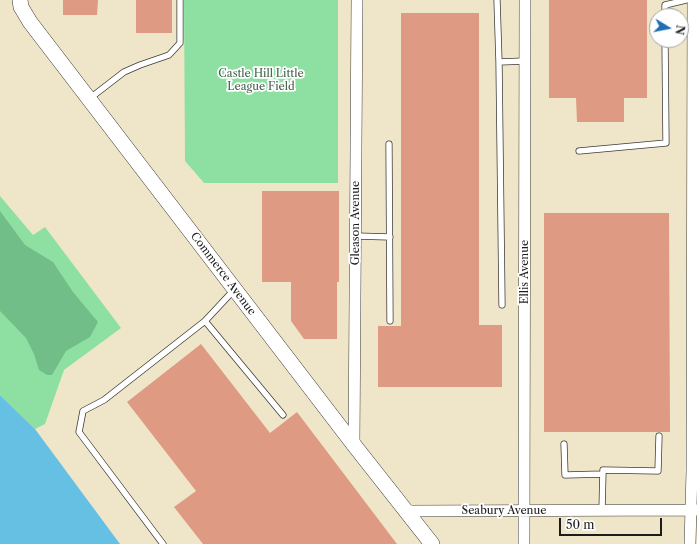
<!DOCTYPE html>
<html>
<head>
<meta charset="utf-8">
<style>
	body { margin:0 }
	#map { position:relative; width:697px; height:544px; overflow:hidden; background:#efe6c9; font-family:"Libre Caslon Text",serif }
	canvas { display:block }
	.north { position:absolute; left:649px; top:8px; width:40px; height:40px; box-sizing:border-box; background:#fff; border:1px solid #a4a4a4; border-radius:50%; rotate:100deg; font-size:11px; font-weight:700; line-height:16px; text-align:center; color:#1c1c1c }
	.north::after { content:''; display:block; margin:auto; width:14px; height:18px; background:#1f6fb2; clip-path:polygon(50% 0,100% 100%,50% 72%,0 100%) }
	.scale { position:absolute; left:559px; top:518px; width:103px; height:18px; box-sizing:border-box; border:2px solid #1c1c1c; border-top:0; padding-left:5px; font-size:12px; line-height:14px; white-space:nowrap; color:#1c1c1c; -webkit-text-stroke:3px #fff; paint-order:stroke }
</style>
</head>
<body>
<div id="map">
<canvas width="697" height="544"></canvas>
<div class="north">N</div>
<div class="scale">50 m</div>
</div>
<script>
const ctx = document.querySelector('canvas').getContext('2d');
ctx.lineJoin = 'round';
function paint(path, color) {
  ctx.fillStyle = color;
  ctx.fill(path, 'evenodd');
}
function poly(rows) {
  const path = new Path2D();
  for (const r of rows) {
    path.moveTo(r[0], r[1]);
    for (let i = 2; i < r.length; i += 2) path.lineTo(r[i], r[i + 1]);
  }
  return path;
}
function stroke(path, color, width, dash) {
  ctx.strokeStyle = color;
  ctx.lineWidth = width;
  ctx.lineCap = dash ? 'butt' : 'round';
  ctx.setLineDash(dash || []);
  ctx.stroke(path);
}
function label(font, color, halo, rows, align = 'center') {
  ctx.font = font + ' "Libre Caslon Text",serif';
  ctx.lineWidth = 3.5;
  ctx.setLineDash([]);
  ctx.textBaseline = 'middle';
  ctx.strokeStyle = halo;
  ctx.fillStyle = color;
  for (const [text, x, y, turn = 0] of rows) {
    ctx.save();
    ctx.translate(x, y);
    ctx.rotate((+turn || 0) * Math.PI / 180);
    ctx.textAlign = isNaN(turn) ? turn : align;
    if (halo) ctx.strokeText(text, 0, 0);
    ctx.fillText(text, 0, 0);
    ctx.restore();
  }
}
paint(poly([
	[184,0,338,0,338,183,204,183,185,161],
	[0,196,33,235,45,227,121,328,64,370,45,424,35,429,0,395]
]), '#8de0a2');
paint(poly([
	[0,211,25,245,53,262,73,292,98,322,90,337,66,351,52,375,47,375,39,370,34,354,26,338,0,311]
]), '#72be88');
paint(poly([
	[0,395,35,429,120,544,0,544]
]), '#65c0e3');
paint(poly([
	[63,0,98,0,97,15,63,15],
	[136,0,172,0,172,33,136,33],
	[549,0,647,0,647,98,624,98,624,122,577,122,576,98,549,98],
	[401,13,479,13,479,325,502,325,502,387,378,387,378,326,401,326],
	[262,191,339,191,339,282,337,282,337,339,304,339,291,321,291,282,262,282],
	[544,213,669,213,670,432,544,432],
	[201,344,270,433,297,412,397,544,203,544,174,507,196,491,127,402]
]), '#de9a82');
const service = poly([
	[497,0,499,62,525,61],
	[665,16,665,5,686,0],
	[499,62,502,305],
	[89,99,124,72,140,65,169,55,180,43,180,0],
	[389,144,390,321],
	[579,151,666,143,665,40],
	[356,236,390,237],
	[205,321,283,415],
	[564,444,565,475,603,474],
	[602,510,603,470,658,471,659,436],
	[163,544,79,432,83,411,104,400,205,321,234,290]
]);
const minor = poly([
	[354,445,357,0],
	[407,511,696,510],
	[524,544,525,0],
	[690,544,692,471,693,0]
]);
const secondary = poly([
	[20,0,21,7,30,22,354,445,432,544]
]);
stroke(service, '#3c3a36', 7);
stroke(minor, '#3c3a36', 12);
stroke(secondary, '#3c3a36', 16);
stroke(service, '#fff', 5.5);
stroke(minor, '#fff', 11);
stroke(secondary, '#fff', 15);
label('11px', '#44614b', '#fff', [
	["Castle Hill Little",261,74],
	["League Field",261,87]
]);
label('11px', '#1c1c1c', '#fff', [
	["Gleason Avenue",356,223,-90],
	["Ellis Avenue",525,272,-90],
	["Commerce Avenue",223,274,53],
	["Seabury Avenue",504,511]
]);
</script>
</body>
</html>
